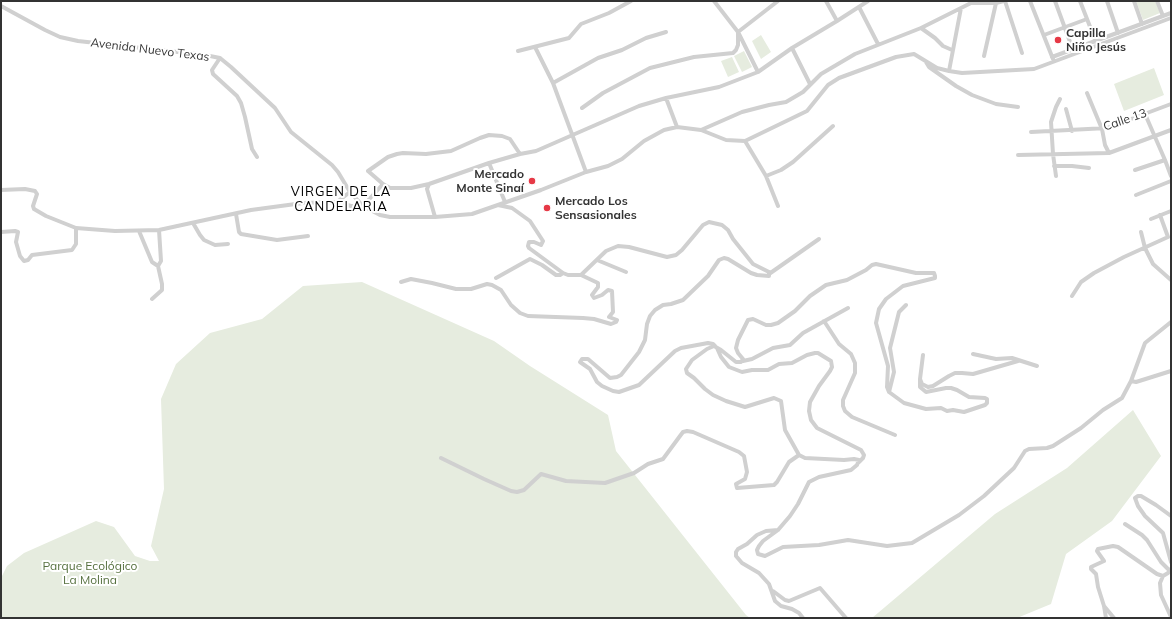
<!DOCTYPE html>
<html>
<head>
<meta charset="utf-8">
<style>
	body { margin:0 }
	#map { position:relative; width:1172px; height:619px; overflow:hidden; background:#fff; font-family:Mulish,sans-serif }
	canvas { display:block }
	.frame { position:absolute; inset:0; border:2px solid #333; pointer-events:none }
</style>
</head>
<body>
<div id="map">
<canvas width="1172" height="619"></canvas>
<div class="frame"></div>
</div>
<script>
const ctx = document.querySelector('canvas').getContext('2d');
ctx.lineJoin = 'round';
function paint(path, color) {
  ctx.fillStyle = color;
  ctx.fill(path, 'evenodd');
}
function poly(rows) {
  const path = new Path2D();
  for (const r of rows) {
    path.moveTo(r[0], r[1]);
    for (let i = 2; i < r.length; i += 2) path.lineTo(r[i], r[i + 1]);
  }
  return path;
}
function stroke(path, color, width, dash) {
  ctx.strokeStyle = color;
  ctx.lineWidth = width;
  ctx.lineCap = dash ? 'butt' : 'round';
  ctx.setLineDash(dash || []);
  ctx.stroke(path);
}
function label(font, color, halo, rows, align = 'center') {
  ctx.font = font + ' Mulish,sans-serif';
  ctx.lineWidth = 4;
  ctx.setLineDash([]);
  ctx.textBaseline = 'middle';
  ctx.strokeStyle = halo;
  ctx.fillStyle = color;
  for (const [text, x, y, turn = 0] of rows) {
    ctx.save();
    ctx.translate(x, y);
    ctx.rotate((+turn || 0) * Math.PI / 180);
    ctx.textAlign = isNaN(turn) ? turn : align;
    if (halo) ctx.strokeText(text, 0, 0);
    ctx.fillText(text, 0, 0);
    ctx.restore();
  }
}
paint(poly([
	[1136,1,1155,1,1160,13,1143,20],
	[761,35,771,52,761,59,752,41],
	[744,51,752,67,742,72,734,56],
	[732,57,739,72,728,77,721,61],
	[1154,68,1164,95,1124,111,1114,84],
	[362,282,494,341,530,366,608,415,616,451,746,615,750,618,1,618,1,578,7,566,24,553,96,521,114,527,135,556,150,561,159,561,151,546,164,489,161,399,176,364,210,333,262,319,303,286],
	[1133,410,1161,456,1112,521,1066,554,1051,604,1017,618,872,618,995,514,1067,468]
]), '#e6ecdf');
stroke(poly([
	[714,1,738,32,758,72],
	[826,1,837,21],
	[1005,1,1022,53],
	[1030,1,1053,59],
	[1055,1,1073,50],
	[1080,1,1096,42],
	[1107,1,1118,33],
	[1134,1,1142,24],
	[1157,1,1163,16],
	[1,6,45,30,60,37,78,41,205,55,220,58,231,67,275,108,291,132,332,165,338,172,350,192,363,206,383,184],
	[859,7,878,44],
	[921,28,935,38,943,46,952,50],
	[1044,35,1087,19],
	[535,47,553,83,586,172],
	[792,48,810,84],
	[518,51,569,38,581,24,609,13,631,1],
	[984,56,996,3],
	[1052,57,1171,13],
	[220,58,212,70,213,74,237,96,241,103,245,117,252,149,257,157],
	[926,62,929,67,956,86,972,95,996,104,1018,107],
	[949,71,961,8],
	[553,83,598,58,622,50,646,38,666,32],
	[1087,93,1102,129,1105,145,1109,153],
	[666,98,677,127],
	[582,108,603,93,650,68,694,57,733,53,736,50,738,45,738,32,778,1],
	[1066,109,1072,131],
	[1145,114,1165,160,1171,176],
	[701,130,726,140,745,141,807,111,828,85,839,78,896,57,914,54,937,68,949,71,962,73,1034,69,1171,18],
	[1031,132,1107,128,1171,104],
	[745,141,766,176,778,206],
	[520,154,510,139,502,136,489,135,480,138,451,151,426,154,403,153,397,154,388,157,368,171,383,184,390,188,411,188,429,184,489,163,520,154,536,151,639,106,666,98,719,87,758,72,792,48,837,21,868,1],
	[1018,155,1109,153,1171,130],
	[489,163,505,202],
	[1054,166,1072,166,1089,168],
	[1135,170,1165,160],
	[766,176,781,170,793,162,833,126],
	[1056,176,1053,154,1051,122,1056,107,1060,99],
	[429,184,427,189,435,217],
	[1,190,25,189,35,191,37,194,33,206,34,209,46,216,76,228,115,231,159,230,251,210,303,203,337,202,351,206,363,206,380,215,390,217,435,217,472,214,541,190,586,172,608,166,622,159,644,141,664,130,677,127,701,130,742,112,769,105,786,102,803,92,821,74,855,54,921,28,971,3,996,3,1004,1],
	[1136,195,1171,181],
	[337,202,350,192],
	[498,205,512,208,530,221,543,241,541,245,534,242,529,242,528,246,529,248,563,273,568,275,581,275,606,251,618,246,629,247,667,257,676,255,682,250,703,225,709,222,722,225,728,230,733,239,753,264,769,272,769,276,757,275,751,273,728,259,724,258,719,260,708,276,683,300,671,304,663,305,655,310,650,316,647,324,645,340,639,352,621,375,617,377,610,378,588,359,582,359,580,362,590,369,597,382,602,386,613,391,619,392,639,385,675,351,681,348,708,343,713,344,715,346],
	[236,214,239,232,241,234,277,240,308,236],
	[1151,219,1171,211],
	[193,223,200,235,204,240,215,245,228,244],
	[139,231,152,262,158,266,162,284,162,290,152,299],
	[1,232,15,231,18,232,16,242,20,256,24,261,28,260,32,255,72,250,76,244,76,228],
	[1141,232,1145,248,1153,264,1171,280],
	[597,260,626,272],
	[158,266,161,261,159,230],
	[769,274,819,239],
	[496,278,530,259,542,265,556,275,560,275,563,273],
	[401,282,411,279,432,283,456,289,471,289,487,284,492,285,501,290,511,305,520,313,528,316,583,318,594,319,611,324,616,322,617,320,609,317,613,312,612,291,608,290,602,295,594,298,592,295,598,287,598,283,581,275],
	[1072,296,1081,282,1094,273,1124,257,1168,237,1160,215],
	[824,321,839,344,851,354,855,363,855,373,843,400,843,406,845,411,852,417,895,435],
	[717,348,721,357,729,367,742,372,752,370,768,370,779,364,792,363,807,355,815,353,818,353,831,361,832,367,830,371,819,386,810,402,809,411,811,420,817,428,861,450,864,455,863,458,859,462],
	[973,354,996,359,1012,358,1037,366],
	[923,355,920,379,922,384,928,387,933,386,949,376,955,373,962,373,973,374,980,372,1018,361],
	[743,361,752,359,773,348,790,345,803,333,848,308],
	[920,379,920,387,926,392,946,388,951,388,957,390,969,397,985,398,987,399,987,403,985,405,964,412,953,410,947,411,941,408,926,409,904,403,889,392,887,387,888,366,876,323,879,309,886,299,903,286,935,278,935,276,934,273,916,273,876,264,872,265,866,270,847,280,826,285,810,296,795,311,778,323,771,325,766,325,753,319,748,320,738,340,736,348,738,353,743,359,741,362,736,362,721,350,714,346,707,349,692,360,686,369,687,373,694,378,705,389,713,395,726,401,745,407,774,398,781,401,785,430,799,455,805,458,844,460,854,459,859,460,857,465,851,470,819,477,809,482,798,504,790,516,778,530,763,541,759,546,757,550,758,554,765,556,783,547,819,545,848,540,887,546,912,543,959,515,984,496,1014,468,1025,451,1029,449,1047,448,1053,446,1081,428,1103,410,1122,398,1131,381,1145,343,1171,322],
	[1131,381,1136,382,1171,371],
	[889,392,894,372,890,348,899,312,906,305],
	[441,458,484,479,511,491,517,492,524,490,541,474,566,481,605,483,634,473,648,464,663,459,680,436,683,432,687,431,693,432,739,452,744,456,747,472,745,479,736,484,737,488,774,485,777,482,789,462,799,455],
	[1171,516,1156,505,1141,496,1138,496,1135,498,1138,506,1145,516,1163,533,1171,562],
	[1125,524,1142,535,1147,540,1161,562,1170,571],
	[778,530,766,531,757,535,747,544,738,549,736,552,736,556,742,563,759,573,769,584,775,601,781,606,792,609,799,613,803,618],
	[1163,576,1160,583,1161,595,1171,617],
	[773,591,785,600,789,601,820,588,846,618],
	[1104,606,1114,618],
	[1106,618,1104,606,1098,587,1096,574,1091,569,1091,567,1104,561,1097,551,1098,549,1113,546,1118,547,1157,574,1163,576,1168,573,1171,569]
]), '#d0d0d0', 4);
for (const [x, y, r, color] of [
	[1058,40,4,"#e63946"],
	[532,181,4,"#e63946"],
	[547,208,4,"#e63946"]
]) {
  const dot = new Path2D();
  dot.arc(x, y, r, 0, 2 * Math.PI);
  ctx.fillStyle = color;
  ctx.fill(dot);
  stroke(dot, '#fff', 1.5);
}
label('bold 12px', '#333', '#fff', [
	["Capilla",1066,33],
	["Niño Jesús",1066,47],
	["Mercado",524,174,"right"],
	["Monte Sinaí",524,188,"right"],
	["Mercado Los",555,201],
	["Sensasionales",555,215]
], 'left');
label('12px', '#333', '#fff', [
	["Avenida Nuevo Texas",150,50,7],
	["Calle 13",1125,120,-19]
]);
label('12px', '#56703f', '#fff', [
	["Parque Ecológico",90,566],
	["La Molina",90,580]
]);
ctx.letterSpacing = '1px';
label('13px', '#000', '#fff', [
	["VIRGEN DE LA",341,192],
	["CANDELARIA",341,207]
]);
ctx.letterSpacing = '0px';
</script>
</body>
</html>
